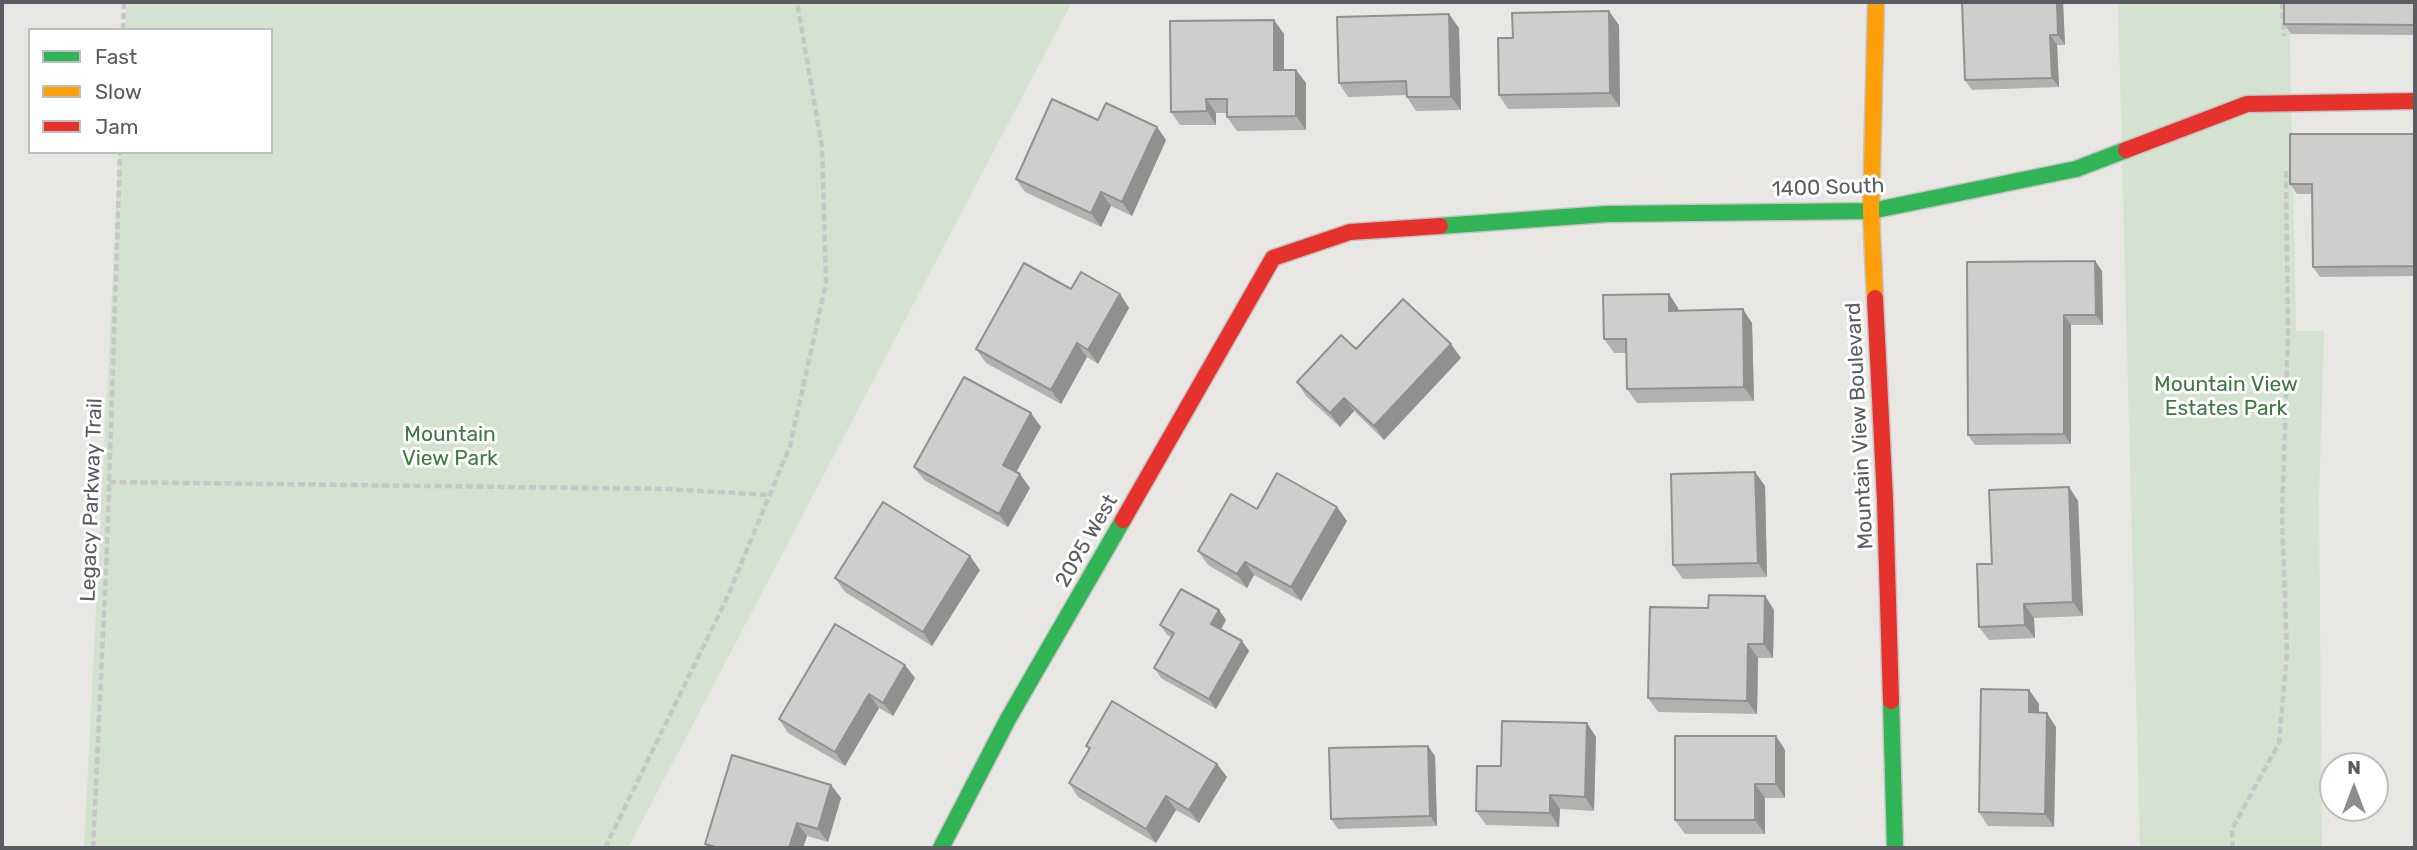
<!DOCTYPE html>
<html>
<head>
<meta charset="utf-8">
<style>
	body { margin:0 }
	#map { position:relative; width:2417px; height:850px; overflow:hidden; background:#e8e7e3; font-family:Rubik,sans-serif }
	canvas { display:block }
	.frame { position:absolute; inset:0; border:4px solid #595c60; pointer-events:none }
	.legend { position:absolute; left:28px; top:28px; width:245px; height:126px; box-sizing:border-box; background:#fff; border:2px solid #bdbebf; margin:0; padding:9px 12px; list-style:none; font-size:21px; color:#595c60 }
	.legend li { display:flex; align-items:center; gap:14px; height:35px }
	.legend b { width:35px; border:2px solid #bdbebf }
	.north { position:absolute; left:2319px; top:752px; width:70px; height:70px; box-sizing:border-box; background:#fff; border:2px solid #bdbebf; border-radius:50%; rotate:0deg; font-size:19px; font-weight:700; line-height:28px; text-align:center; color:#595c60 }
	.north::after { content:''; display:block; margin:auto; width:24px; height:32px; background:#8b8d8e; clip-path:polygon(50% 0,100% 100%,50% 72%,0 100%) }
</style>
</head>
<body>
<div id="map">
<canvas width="2417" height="850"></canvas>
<div class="frame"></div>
<ul class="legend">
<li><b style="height:9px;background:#30b455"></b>Fast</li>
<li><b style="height:9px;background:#ff9f0a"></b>Slow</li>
<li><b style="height:9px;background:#e5322d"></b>Jam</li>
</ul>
<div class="north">N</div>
</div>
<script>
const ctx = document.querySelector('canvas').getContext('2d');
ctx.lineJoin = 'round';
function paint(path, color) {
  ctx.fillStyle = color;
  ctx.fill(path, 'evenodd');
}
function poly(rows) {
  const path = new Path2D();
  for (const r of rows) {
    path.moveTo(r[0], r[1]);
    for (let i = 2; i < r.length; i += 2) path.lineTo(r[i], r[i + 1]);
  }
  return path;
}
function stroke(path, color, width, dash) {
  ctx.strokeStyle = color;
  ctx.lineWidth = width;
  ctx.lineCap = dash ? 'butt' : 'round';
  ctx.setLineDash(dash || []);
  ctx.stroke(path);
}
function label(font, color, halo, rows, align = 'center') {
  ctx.font = font + ' Rubik,sans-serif';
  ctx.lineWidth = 6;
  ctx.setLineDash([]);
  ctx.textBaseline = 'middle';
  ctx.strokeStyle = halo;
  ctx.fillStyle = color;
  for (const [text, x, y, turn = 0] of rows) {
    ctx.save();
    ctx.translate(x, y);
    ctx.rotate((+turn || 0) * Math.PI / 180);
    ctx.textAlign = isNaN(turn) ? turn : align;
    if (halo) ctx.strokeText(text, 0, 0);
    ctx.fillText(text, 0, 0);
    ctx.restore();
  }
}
paint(poly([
	[127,2,1072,2,628,848,84,848,119,152,271,152,271,30,125,30],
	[2118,2,2289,2,2296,331,2324,331,2319,498,2322,848,2140,848]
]), '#d3e3d0');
const fast = poly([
	[1440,226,1607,214,1871,211,2076,169,2126,150],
	[1891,701,1895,848],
	[941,848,1008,719,1123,520]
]);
const slow = poly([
	[1875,298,1871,211,1876,2]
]);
const jam = poly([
	[2126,150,2247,104,2415,101],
	[1875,298,1885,500,1891,701],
	[1123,520,1273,258,1350,232,1440,226]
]);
stroke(fast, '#c5c5c4', 19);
stroke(slow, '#c5c5c4', 19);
stroke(jam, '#c5c5c4', 19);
stroke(poly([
	[2282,2,2284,36],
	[123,30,124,2],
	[109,482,667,489,769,495],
	[93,848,107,548,120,152],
	[605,848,726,600,790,446,826,283,822,147,797,2],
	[2233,848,2232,829,2279,743,2287,653,2282,518,2288,332,2286,170]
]), '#c5c8c6', 4.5, [7, 3.5]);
stroke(fast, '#30b455', 16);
stroke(slow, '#ff9f0a', 16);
stroke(jam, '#e5322d', 16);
paint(poly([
	[2063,2,2065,45,2057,45,2059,87,1972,90,1965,80],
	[2415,2,2415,35,2291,34,2284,24],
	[1274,20,1284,34,1284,70,1296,70,1306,83,1306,130,1237,131,1227,117,1227,113,1216,113,1216,125,1180,125,1171,112],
	[1619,25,1620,107,1508,109,1499,95,1513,38],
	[1459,28,1461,110,1416,111,1407,97,1407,95,1348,97,1339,83],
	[1098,120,1157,127,1166,140,1132,216,1111,206,1101,227,1025,192,1016,179],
	[2415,134,2415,276,2320,277,2313,267,2312,194,2297,194,2290,184],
	[2095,261,2102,271,2103,325,2071,325,2071,444,1975,445,1968,435],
	[1071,289,1120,294,1129,308,1098,364,1087,357,1061,404,986,363,976,349],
	[1669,294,1678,308,1678,311,1752,323,1754,401,1637,403,1627,389,1626,353,1614,353,1604,339],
	[1356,349,1461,358,1384,440,1354,411,1340,427,1306,396,1297,382],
	[1041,427,1016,472,1030,488,1008,527,924,480,914,467],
	[1755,472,1765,486,1767,577,1683,579,1673,565],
	[2069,487,2078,501,2083,616,2034,618,2035,638,1989,640,1979,627,1992,564],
	[1337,507,1347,521,1301,601,1254,575,1247,588,1208,565,1198,551,1257,509],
	[980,570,932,646,845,592,835,578],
	[1765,596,1774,610,1773,658,1758,658,1757,714,1658,712,1648,698,1708,608],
	[1219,610,1226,620,1221,630,1242,641,1249,651,1216,709,1161,678,1154,668,1171,637,1167,635,1160,625],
	[905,665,915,678,893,716,879,708,845,766,788,733,779,719],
	[2029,690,2039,704,2039,712,2056,727,2054,827,1988,826,1979,812],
	[1587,723,1596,737,1594,811,1560,809,1559,827,1486,825,1476,811,1501,766],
	[1776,736,1785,750,1785,798,1765,798,1765,834,1685,834,1675,820],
	[1086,746,1217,764,1227,777,1199,823,1176,810,1156,843,1078,797,1069,783,1089,750],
	[1435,756,1437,826,1338,829,1331,819],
	[831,785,841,798,828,842,807,836,803,848,708,848,705,844]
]), '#b2b1af');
paint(poly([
	[2057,2,2063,2,2065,45,2058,35],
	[1609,11,1619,25,1620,107,1610,93],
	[1449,14,1459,28,1461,110,1451,97],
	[1274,20,1284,34,1284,83,1274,70],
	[2050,35,2057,45,2059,87,2052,78],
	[1296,70,1306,83,1306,130,1296,116],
	[1206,99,1216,113,1216,125,1207,111],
	[1157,127,1166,140,1132,216,1122,202],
	[1101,192,1111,206,1101,227,1091,213],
	[2095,261,2102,271,2103,325,2096,315],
	[1120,294,1129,308,1098,364,1088,350],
	[1669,294,1678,308,1679,325,1669,311],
	[1743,309,1752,323,1754,401,1744,387],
	[2064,315,2071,325,2071,444,2064,434],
	[1077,343,1087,357,1061,404,1051,390],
	[1451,344,1461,358,1384,440,1374,426],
	[1344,398,1354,411,1340,427,1330,413],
	[1031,413,1041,427,1013,478,1003,465],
	[1755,472,1765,486,1767,577,1758,563],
	[1020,474,1030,488,1008,527,999,514],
	[2069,487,2078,501,2083,616,2073,602],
	[1337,507,1347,521,1301,601,1291,587],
	[970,556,980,570,932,646,923,632],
	[1245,562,1254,575,1247,588,1237,574],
	[1765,596,1774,610,1773,658,1764,644],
	[2024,604,2034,618,2035,638,2025,625],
	[1219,610,1226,620,1218,634,1211,624],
	[1242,641,1249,651,1216,709,1209,699],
	[1748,644,1758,658,1757,714,1747,701],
	[905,665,915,678,893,716,883,703],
	[2029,690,2039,704,2038,726,2029,712],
	[869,694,879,708,845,766,835,752],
	[2047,713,2056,727,2054,827,2045,814],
	[1587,723,1596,737,1594,811,1585,797],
	[1776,736,1785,750,1785,798,1776,784],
	[1428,746,1435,756,1437,826,1430,816],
	[1217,764,1227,777,1199,823,1189,810],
	[1755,784,1765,798,1765,834,1755,820],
	[831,785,841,798,828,842,818,829],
	[1550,795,1560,809,1559,827,1550,813],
	[1166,796,1176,810,1156,843,1146,829],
	[797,823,807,836,803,848,789,848]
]), '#91908f');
const building = poly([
	[1962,2,2057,2,2058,35,2050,35,2052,78,1965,80,1962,2],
	[2284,2,2415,2,2415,25,2284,24,2284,2],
	[1609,11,1610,93,1499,95,1498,38,1513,38,1512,13,1609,11],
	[1449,14,1451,97,1407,97,1406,81,1339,83,1337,17,1449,14],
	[1274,20,1274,70,1296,70,1296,116,1227,117,1227,99,1206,99,1207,111,1171,112,1170,21,1274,20],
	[1052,99,1098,120,1106,103,1157,127,1122,202,1101,192,1091,213,1016,179,1052,99],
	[2290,134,2415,134,2415,266,2313,267,2312,184,2290,184,2290,134],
	[2095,261,2096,315,2064,315,2064,434,1968,435,1967,262,2095,261],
	[1024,263,1071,289,1081,272,1120,294,1088,350,1077,343,1051,390,976,349,1024,263],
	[1669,294,1669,311,1743,309,1744,387,1627,389,1626,339,1604,339,1603,295,1669,294],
	[1403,299,1451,344,1374,426,1344,398,1330,413,1297,382,1341,335,1356,349,1403,299],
	[964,377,1031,413,1003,465,1020,474,999,514,914,467,964,377],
	[1755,472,1758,563,1673,565,1671,474,1755,472],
	[1277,473,1337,507,1291,587,1245,562,1237,574,1198,551,1231,494,1257,509,1277,473],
	[2069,487,2073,602,2024,604,2025,625,1979,627,1977,564,1992,564,1989,490,2069,487],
	[883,502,970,556,923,632,835,578,883,502],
	[1181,589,1219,610,1211,624,1242,641,1209,699,1154,668,1174,633,1160,625,1181,589],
	[1709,595,1765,596,1764,644,1748,644,1747,701,1648,698,1650,607,1708,608,1709,595],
	[835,624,905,665,883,703,869,694,835,752,779,719,835,624],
	[1981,689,2029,690,2029,712,2047,713,2045,814,1979,812,1981,689],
	[1112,701,1217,764,1189,810,1166,796,1146,829,1069,783,1090,748,1086,746,1112,701],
	[1502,721,1587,723,1585,797,1550,795,1550,813,1476,811,1477,766,1501,766,1502,721],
	[1675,736,1776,736,1776,784,1755,784,1755,820,1675,820,1675,736],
	[1428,746,1430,816,1331,819,1329,748,1428,746],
	[732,755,831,785,818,829,797,823,789,848,719,848,705,844,732,755]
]);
paint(building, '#cfcecc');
stroke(building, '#91908f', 2);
label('21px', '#595c60', '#fff', [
	["1400 South",1828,188,-2],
	["Mountain View Boulevard",1860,426,-93],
	["Legacy Parkway Trail",92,500,-88],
	["2095 West",1087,541,-60]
]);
label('21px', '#3e7a3e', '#fff', [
	["Mountain View",2226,385],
	["Estates Park",2226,409],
	["Mountain",450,435],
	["View Park",450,459]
]);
</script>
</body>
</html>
